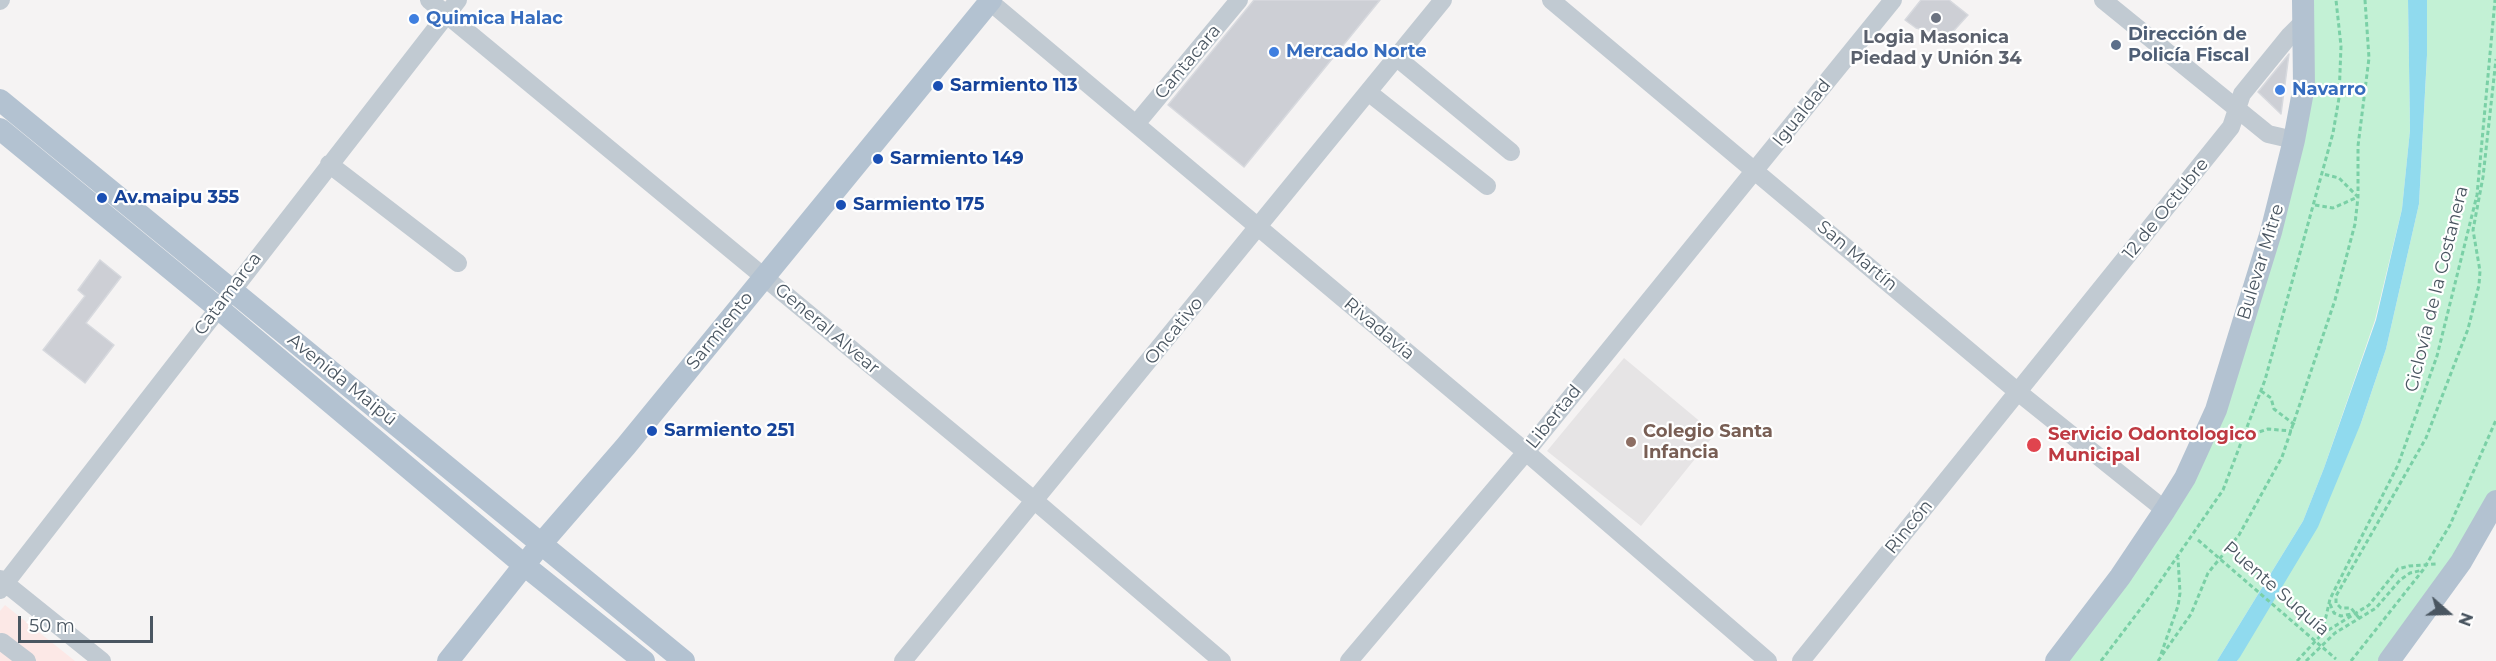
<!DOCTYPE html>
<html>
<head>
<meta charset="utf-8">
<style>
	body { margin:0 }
	#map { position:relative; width:2496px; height:661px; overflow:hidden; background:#f5f3f3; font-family:Montserrat,sans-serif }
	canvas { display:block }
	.north { position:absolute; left:2418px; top:583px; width:60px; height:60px; -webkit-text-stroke:4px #fff; paint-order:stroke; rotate:110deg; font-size:16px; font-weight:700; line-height:24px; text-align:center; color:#4a5661 }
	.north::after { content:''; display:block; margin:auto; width:21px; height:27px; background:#4a5661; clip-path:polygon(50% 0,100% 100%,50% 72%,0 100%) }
	.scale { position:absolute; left:18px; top:616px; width:135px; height:27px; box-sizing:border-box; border:3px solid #4a5661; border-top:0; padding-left:8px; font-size:18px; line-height:21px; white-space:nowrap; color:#4a5661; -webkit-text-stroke:4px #fff; paint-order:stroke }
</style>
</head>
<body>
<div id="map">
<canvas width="2496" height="661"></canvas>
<div class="north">N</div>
<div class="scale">50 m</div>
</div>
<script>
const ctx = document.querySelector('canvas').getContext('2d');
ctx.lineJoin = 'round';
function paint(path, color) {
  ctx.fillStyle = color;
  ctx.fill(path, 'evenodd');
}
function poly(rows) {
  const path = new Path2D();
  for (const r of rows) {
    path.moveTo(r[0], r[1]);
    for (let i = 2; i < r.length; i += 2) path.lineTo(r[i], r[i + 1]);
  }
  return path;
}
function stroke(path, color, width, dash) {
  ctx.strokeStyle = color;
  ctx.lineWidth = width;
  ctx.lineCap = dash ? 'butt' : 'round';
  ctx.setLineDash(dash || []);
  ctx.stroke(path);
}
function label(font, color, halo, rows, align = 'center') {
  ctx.font = font + ' Montserrat,sans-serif';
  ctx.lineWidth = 4.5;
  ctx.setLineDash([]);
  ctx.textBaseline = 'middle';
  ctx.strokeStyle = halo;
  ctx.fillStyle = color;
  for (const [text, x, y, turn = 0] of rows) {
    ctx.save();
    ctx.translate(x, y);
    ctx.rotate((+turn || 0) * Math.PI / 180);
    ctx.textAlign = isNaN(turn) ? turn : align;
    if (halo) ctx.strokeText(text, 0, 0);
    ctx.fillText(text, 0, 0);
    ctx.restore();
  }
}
paint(poly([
	[1624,358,1715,434,1641,526,1547,451]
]), '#e6e4e5');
paint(poly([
	[5,605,75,661,0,661,0,611]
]), '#fce8e6');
paint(poly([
	[2303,0,2408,0,2410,130,2402,209,2375,320,2324,468,2303,521,2217,661,2056,661,2185,478,2284,185],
	[2427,0,2496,0,2496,501,2389,661,2237,661,2361,423,2386,349,2419,204,2427,56]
]), '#c3f1d5');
paint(poly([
	[2408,0,2427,0,2427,55,2419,204,2386,349,2361,423,2318,527,2240,657,2237,661,2217,661,2303,521,2324,468,2376,320,2402,209,2410,130]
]), '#90daee');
const building = poly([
	[1254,0,1380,0,1244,167,1168,105,1254,0],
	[1921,0,1949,0,1968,15,1949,36,1916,28,1905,20,1921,0],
	[2289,54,2281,114,2258,92,2289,54],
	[100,260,121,277,86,323,114,345,85,383,43,350,85,296,78,290,100,260]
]);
paint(building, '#cdcfd5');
stroke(building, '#d7d9de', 1.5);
stroke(poly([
	[2315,205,2333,208,2358,197,2339,178,2323,174],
	[2261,391,2271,398,2274,409,2295,425],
	[2245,431,2256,433,2268,429,2292,431],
	[2330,604,2334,613,2341,616,2352,614],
	[2359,618,2351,608,2341,608,2336,603,2336,596,2426,438,2468,329,2479,285,2480,271,2473,230,2483,177,2496,59],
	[2322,634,2369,605,2398,569,2409,566,2436,564],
	[2161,654,2178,606,2180,593,2178,558],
	[2101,661,2148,599,2223,490,2265,380,2333,133,2339,98,2341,46,2336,0],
	[2158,661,2191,614,2208,573,2239,535,2282,457,2335,300,2355,224,2358,197,2358,146,2369,58,2365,0],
	[2297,661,2322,634,2330,599,2398,465,2437,356,2477,195,2495,0],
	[2306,661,2335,633,2376,608,2400,580,2410,573,2423,570],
	[2351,661,2423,570,2450,525,2496,420]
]), '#7ad0a6', 3, [4.5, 3]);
stroke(poly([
	[429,0,1035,501,1222,661],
	[988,0,1526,452,1768,661],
	[1551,0,2018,392,2165,510],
	[2103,0,2268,134,2294,140],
	[0,1,1,0],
	[1396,57,1511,152],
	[1368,92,1487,186],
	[1136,124,1239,0],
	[329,164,458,263],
	[0,579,102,661],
	[0,590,458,0],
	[2,642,27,661],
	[903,661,1443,0],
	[1349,661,1526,452,1893,0],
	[1801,661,2231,127,2242,94,2290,35,2304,21]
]), '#c1cad2', 18);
stroke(poly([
	[0,100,684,661],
	[0,129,218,308,524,565,644,661],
	[448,661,541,544,626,446,991,0],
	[2056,661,2120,577,2165,510,2185,478,2216,410,2271,232,2294,140,2304,86,2303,0],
	[2389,661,2461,562,2496,501]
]), '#b3c2d1', 22);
stroke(poly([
	[2198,540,2336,659]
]), '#7ad0a6', 3, [4.5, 3]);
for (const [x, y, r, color] of [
	[1936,18,6,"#6b7280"],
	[414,19,6,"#3f7fe0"],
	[2116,45,6,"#5c6f8a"],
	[1274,52,6,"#3f7fe0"],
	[938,86,6,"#1a4fb4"],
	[2280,90,6,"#3f7fe0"],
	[878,159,6,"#1a4fb4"],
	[102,198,6,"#1a4fb4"],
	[841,205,6,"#1a4fb4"],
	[652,431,6,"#1a4fb4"],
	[1631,442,6,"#8d6e63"],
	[2034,445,8,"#e0444e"]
]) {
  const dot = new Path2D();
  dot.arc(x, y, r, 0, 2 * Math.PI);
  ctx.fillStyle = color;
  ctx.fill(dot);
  stroke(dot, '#fff', 2);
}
label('bold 18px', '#366cbe', '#fff', [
	["Quimica Halac",426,19],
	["Mercado Norte",1286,52],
	["Navarro",2292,90]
], 'left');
label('bold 18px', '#4e5e75', '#fff', [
	["Dirección de",2128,35],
	["Policía Fiscal",2128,56]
], 'left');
label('bold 18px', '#5b616d', '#fff', [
	["Logia Masonica",1936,38],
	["Piedad y Unión 34",1936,59]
]);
label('18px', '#4a5661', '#fff', [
	["Cantacara",1188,62,-50],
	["Igualdad",1802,113,-51],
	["12 de Octubre",2166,209,-51],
	["San Martín",1857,256,40],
	["Bulevar Mitre",2261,262,-73],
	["Ciclovía de la Costanera",2437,289,-76],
	["Catamarca",228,294,-53],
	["General Alvear",827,329,40],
	["Rivadavia",1379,329,40],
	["Sarmiento",720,331,-51],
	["Oncativo",1174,331,-51],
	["Avenida Maipú",342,380,39],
	["Libertad",1554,417,-51],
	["Rincón",1909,527,-51],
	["Puente Suquía",2276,589,41]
]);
label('bold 18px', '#164399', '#fff', [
	["Sarmiento 113",950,86],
	["Sarmiento 149",890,159],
	["Av.maipu 355",114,198],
	["Sarmiento 175",853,205],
	["Sarmiento 251",664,431]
], 'left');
label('bold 18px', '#785e54', '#fff', [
	["Colegio Santa",1643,432],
	["Infancia",1643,453]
], 'left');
label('bold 18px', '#be3a42', '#fff', [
	["Servicio Odontologico",2048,435],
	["Municipal",2048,456]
], 'left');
</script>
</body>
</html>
